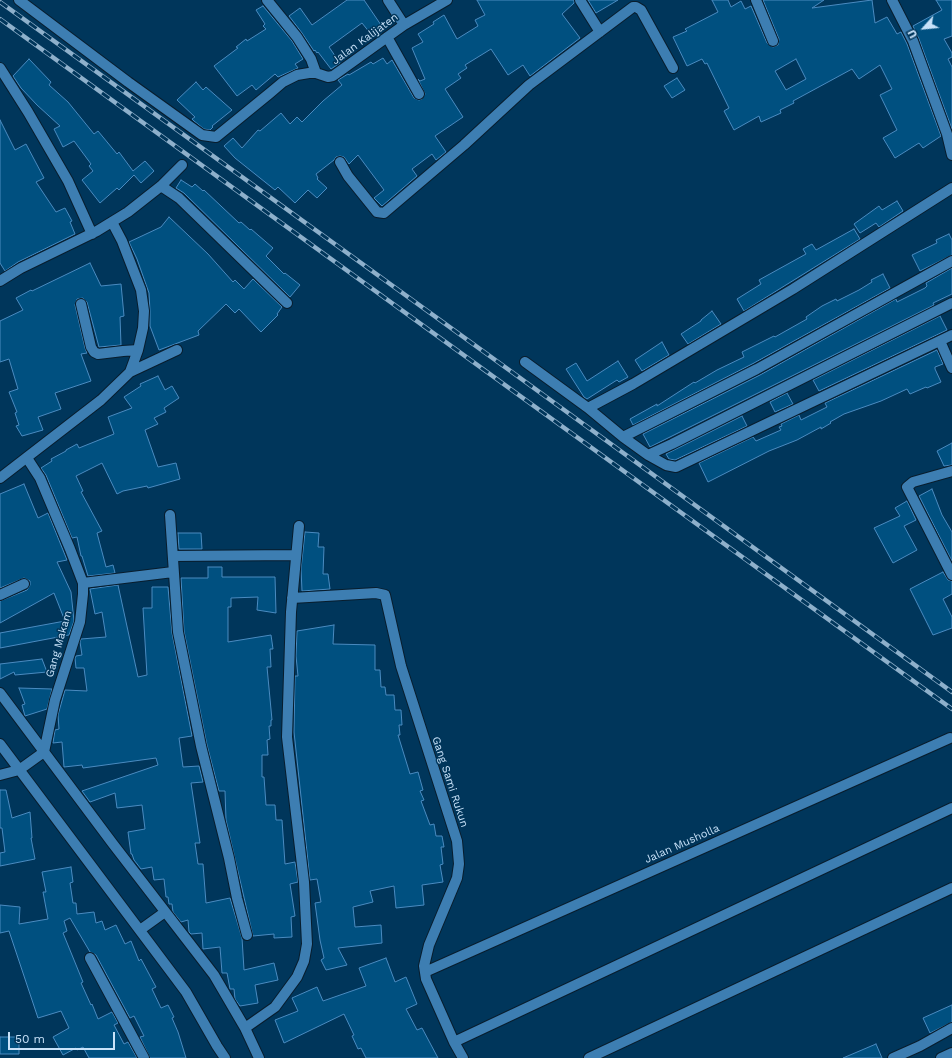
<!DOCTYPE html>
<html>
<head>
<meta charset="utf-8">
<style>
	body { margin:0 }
	#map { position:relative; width:952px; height:1058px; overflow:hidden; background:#00365b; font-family:"Work Sans",sans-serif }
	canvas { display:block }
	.north { position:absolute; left:904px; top:8px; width:40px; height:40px; -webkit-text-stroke:3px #00365b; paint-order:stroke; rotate:243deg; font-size:11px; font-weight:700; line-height:16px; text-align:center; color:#c8e2f9 }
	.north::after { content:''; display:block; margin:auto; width:14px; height:18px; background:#c8e2f9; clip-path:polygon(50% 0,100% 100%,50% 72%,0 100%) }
	.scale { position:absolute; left:8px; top:1032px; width:107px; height:18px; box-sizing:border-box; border:2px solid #c8e2f9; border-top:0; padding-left:5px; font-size:12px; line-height:14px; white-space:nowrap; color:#c8e2f9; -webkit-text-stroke:3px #00365b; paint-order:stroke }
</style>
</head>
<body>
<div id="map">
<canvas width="952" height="1058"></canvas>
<div class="north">U</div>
<div class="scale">50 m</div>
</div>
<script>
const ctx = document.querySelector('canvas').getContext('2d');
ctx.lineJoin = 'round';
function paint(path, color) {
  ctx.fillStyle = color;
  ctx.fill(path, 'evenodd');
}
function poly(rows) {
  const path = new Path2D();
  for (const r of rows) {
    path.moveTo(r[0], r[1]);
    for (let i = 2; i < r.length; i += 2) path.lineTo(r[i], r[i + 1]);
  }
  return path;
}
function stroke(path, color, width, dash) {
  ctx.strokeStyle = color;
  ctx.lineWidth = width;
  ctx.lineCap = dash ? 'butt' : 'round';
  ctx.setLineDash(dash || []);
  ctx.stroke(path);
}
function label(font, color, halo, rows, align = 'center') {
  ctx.font = font + ' "Work Sans",sans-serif';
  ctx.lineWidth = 3;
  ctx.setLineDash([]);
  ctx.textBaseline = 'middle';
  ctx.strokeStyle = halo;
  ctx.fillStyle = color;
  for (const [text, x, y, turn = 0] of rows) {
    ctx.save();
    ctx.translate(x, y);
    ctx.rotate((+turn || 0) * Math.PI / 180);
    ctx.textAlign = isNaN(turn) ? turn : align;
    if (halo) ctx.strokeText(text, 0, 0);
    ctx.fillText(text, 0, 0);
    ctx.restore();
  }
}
const building = poly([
	[347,0,364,0,381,25,370,33,362,23,329,47,340,63,331,69,318,52,317,53,315,50,314,51,302,33,289,16,300,8,312,25,347,0],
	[477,0,574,0,574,3,562,14,580,38,530,76,523,65,508,75,491,49,465,65,467,68,458,74,461,78,445,89,463,117,435,136,446,152,436,160,432,154,412,169,417,176,382,206,374,198,384,190,358,155,349,164,344,157,340,156,336,157,334,160,316,174,318,178,317,179,327,188,317,198,308,190,295,203,278,187,275,190,235,158,224,146,233,138,242,148,258,130,260,131,281,113,290,124,297,117,302,122,323,101,342,85,338,80,348,74,349,75,371,62,373,64,383,58,387,64,392,60,414,98,419,100,422,99,425,94,418,79,420,81,425,79,412,48,423,42,418,34,434,24,433,22,444,15,457,39,478,26,475,20,485,15,477,0],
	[588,0,618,0,596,13,588,0],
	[712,0,728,0,731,7,741,1,745,9,751,6,767,43,773,47,778,45,779,39,763,0,824,0,812,8,872,0,875,23,887,17,897,34,901,32,907,44,941,136,923,148,919,143,895,158,883,138,897,130,880,95,892,89,880,65,859,79,852,69,793,101,794,103,780,110,781,113,761,122,759,116,734,130,724,111,729,108,707,63,705,64,702,59,687,66,673,37,687,31,685,29,718,12,712,0],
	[796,59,806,79,786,90,775,71,796,59],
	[936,0,952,0,952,36,944,39,952,53,952,57,948,59,952,67,952,129,919,39,913,26,942,10,936,0],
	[263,6,292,41,303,59,295,64,298,68,278,77,275,74,256,90,252,85,237,96,214,66,238,48,236,47,246,39,247,41,266,29,263,26,265,24,256,10,263,6],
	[29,59,51,82,49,85,68,102,94,134,98,131,117,154,119,152,133,171,145,161,154,171,141,183,134,175,119,190,117,188,100,203,82,180,93,171,89,166,91,164,74,141,63,147,54,129,60,126,37,105,21,88,13,76,29,59],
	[677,78,685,90,672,98,664,86,677,78],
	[196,82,203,90,206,87,232,110,212,126,213,127,210,130,204,129,194,121,192,119,195,117,177,100,196,82],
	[0,120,15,150,26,144,44,178,36,182,56,212,65,208,72,221,70,222,75,234,18,262,5,271,0,263,0,120],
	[181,180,192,187,195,184,203,191,204,190,239,223,241,222,250,230,251,229,273,248,266,256,284,274,285,273,300,285,290,297,184,193,176,188,181,180],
	[897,201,903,211,879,227,876,223,860,233,854,224,879,206,882,210,897,201],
	[169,217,208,254,233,282,235,280,244,289,253,279,282,307,277,314,278,315,261,332,239,309,235,313,226,304,198,331,199,335,159,350,150,326,150,311,149,293,137,259,129,242,161,227,169,217],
	[854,229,860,239,744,311,737,299,761,284,759,280,806,254,803,249,812,244,816,250,854,229],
	[949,234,952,240,952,255,920,271,912,255,937,243,936,240,949,234],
	[90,263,101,286,121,284,124,316,120,317,121,345,99,347,87,302,83,298,77,299,75,305,85,348,87,353,81,354,91,381,55,393,61,409,38,417,43,430,22,436,16,426,19,425,15,413,17,412,9,392,18,389,9,359,0,362,0,321,23,310,16,298,31,290,32,291,90,263],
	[952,268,952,294,933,303,934,305,650,447,643,434,760,375,896,299,897,302,925,288,927,286,926,283,952,268],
	[883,274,890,288,754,363,633,425,630,419,657,404,657,406,694,382,695,383,717,370,744,357,742,352,774,336,775,337,807,319,806,317,822,306,836,299,837,301,859,290,872,282,871,280,883,274],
	[712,311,721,324,688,344,681,334,701,321,701,320,712,311],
	[940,316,947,330,819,391,813,380,940,316],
	[662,342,669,355,642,371,635,360,662,342],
	[937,350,943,364,935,367,935,369,941,382,927,388,926,387,910,394,907,389,881,401,844,414,830,422,831,423,821,429,821,427,797,440,769,451,708,482,699,463,753,437,756,441,781,430,779,427,782,426,781,424,799,415,801,420,827,407,825,403,937,350],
	[618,361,628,377,619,382,617,380,587,399,584,397,566,369,576,363,587,381,618,361],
	[158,376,165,390,172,386,179,398,164,408,166,412,154,418,158,424,145,430,158,467,176,463,180,479,148,488,147,486,123,491,117,494,102,463,76,476,83,491,81,492,102,531,97,533,106,567,113,565,115,573,88,576,82,556,81,556,77,537,72,538,46,475,41,468,52,461,51,459,66,451,66,450,77,444,79,448,114,434,108,417,132,408,124,397,141,386,140,384,158,376],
	[787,393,793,404,775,412,770,402,787,393],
	[742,416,747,426,675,460,669,459,666,454,742,416],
	[952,443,952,465,944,466,937,451,952,443],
	[24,484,38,518,48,513,67,560,57,562,71,592,74,621,69,635,0,648,0,633,65,621,54,593,0,623,0,601,27,590,30,585,30,581,24,578,0,588,0,494,24,484],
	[932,489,942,515,952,532,952,561,919,496,932,489],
	[907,501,916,520,904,526,917,550,893,563,874,528,900,516,895,508,907,501],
	[305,532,319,533,318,547,324,547,323,574,328,574,330,589,302,591,301,569,305,532],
	[178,533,201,533,202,549,179,549,178,533],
	[208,567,222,567,222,577,275,577,276,613,257,610,258,597,231,598,231,607,228,607,228,642,271,635,273,649,270,649,271,667,267,667,272,720,271,720,271,726,269,726,270,739,267,740,268,755,262,755,262,777,264,777,266,805,275,805,276,820,282,820,285,864,295,862,298,882,290,884,295,916,291,917,292,937,274,938,274,934,253,936,226,820,225,791,219,791,207,745,184,631,181,578,208,578,208,567],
	[943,572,948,580,952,581,952,594,943,599,952,617,952,628,933,635,910,589,943,572],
	[118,585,138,677,147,675,143,608,152,608,152,587,168,587,172,633,192,736,179,738,183,767,199,766,203,782,191,783,200,843,195,843,198,864,203,864,206,903,230,898,242,938,244,970,274,963,278,980,255,985,258,1003,240,1006,235,999,234,989,230,989,227,973,222,973,220,947,203,949,202,933,191,934,189,932,188,920,181,922,173,912,172,904,169,904,168,897,166,897,164,879,154,880,152,867,141,869,134,860,132,854,131,854,128,832,145,829,142,805,117,808,115,793,90,802,82,791,158,765,156,758,83,768,82,765,64,767,62,742,53,743,55,730,59,729,58,715,65,690,87,691,84,668,76,668,75,658,76,656,82,655,80,642,81,639,106,637,102,612,95,614,90,589,118,585],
	[334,625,333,644,375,645,375,670,380,670,381,687,385,687,386,695,394,695,395,710,401,710,402,725,399,725,400,735,398,735,410,774,418,772,423,790,420,791,424,800,421,801,430,825,434,824,436,836,442,836,444,847,441,847,443,864,440,865,443,882,422,885,424,905,396,908,394,886,370,891,373,902,353,907,355,927,381,925,382,943,338,948,347,965,326,970,321,960,324,958,320,940,315,903,321,902,317,879,310,880,294,732,295,676,298,676,296,656,297,631,334,625],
	[42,659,47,672,15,675,14,672,0,679,0,664,42,659],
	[19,688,52,689,47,709,25,716,22,705,25,704,19,688],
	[0,790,6,790,12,818,30,812,32,838,31,838,35,859,0,866,0,853,5,852,2,828,0,828,0,790],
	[71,867,73,882,70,883,73,903,76,903,77,914,94,912,96,923,102,921,105,930,116,925,125,944,131,941,139,961,141,959,156,987,152,989,161,1008,168,1005,174,1017,172,1018,178,1032,186,1058,150,1058,140,1037,144,1036,134,1016,130,1018,96,955,90,952,70,918,64,921,67,931,63,933,83,982,81,983,91,1005,92,1004,98,1019,112,1012,118,1023,114,1025,124,1044,128,1042,137,1058,89,1058,83,1047,77,1050,76,1048,63,1055,53,1037,69,1028,61,1011,38,1018,9,931,0,933,0,905,20,907,19,924,48,919,43,892,46,892,42,872,71,867],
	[386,958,395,982,406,977,417,1004,406,1009,417,1030,422,1028,438,1058,366,1058,361,1048,358,1049,352,1036,354,1035,344,1014,284,1043,275,1020,298,1011,292,998,317,987,323,1001,366,986,359,968,386,958],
	[952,1005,952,1022,930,1033,923,1018,952,1005],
	[0,1037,19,1037,19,1054,0,1054,0,1037],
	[876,1044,882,1058,843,1058,876,1044]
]);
paint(building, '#005080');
stroke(building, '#4a8bc0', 1);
const minor = poly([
	[19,0,128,82,202,135,216,137,270,93,283,82,297,75,309,73,316,73,328,77,333,76,404,25,447,0],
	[267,0,297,37,311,59,316,73],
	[388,0,404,25],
	[580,0,600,32],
	[756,0,773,41],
	[892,0,913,41,947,134,952,155],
	[387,37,419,94],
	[0,68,28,112,68,181,92,234],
	[340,162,348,176,377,212,384,213,464,145,529,85,633,7,636,7,641,10,673,68],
	[161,186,179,198,287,303],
	[0,281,21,268,97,231,128,212,161,186,182,165],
	[81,304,91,347,94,352,98,354,123,351,138,350],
	[940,341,952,368],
	[525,362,588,408,623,437,648,455,666,465,676,467,952,335],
	[130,372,177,350],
	[588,408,633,384,793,289,952,188],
	[623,437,757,369,952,261],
	[648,455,672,444,952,303],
	[952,471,913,482,907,487,952,575],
	[0,478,101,400,130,372,138,350,143,328,144,311,141,290,122,241,112,222],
	[170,515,178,632,201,746,229,858,237,898,247,935],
	[173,556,296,555],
	[83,583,173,572],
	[0,595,24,584],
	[292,598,376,593,385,595,401,666,457,841,459,864,457,878,429,945,424,966,426,979,454,1042,463,1058],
	[0,693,113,844,214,975,245,1028,259,1058],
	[0,744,186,992,217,1046,225,1058],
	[0,775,19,770,44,752,55,700,80,622,83,594,83,583,70,549,40,478,27,458],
	[140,930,165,912],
	[90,958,144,1058],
	[425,972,950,738],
	[245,1028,275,1007,297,977,304,961,307,944,304,882,287,737,291,612,299,526],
	[454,1042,952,808],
	[589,1058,952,888],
	[893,1058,920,1046,952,1028],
	[941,1058,952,1053]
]);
stroke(minor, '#081d2d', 12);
stroke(minor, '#3d7eb2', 10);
const rail = poly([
	[0,2,516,375,952,692],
	[0,19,952,709]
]);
stroke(rail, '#8eb0cb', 4.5);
stroke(rail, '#00365b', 3, [9]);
label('11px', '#c8e2f9', '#00365b', [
	["Jalan Kalijaten",365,39,-36],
	["Gang Makam",59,644,-74],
	["Gang Sami Rukun",450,782,72],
	["Jalan Musholla",682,844,-24]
]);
</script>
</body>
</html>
